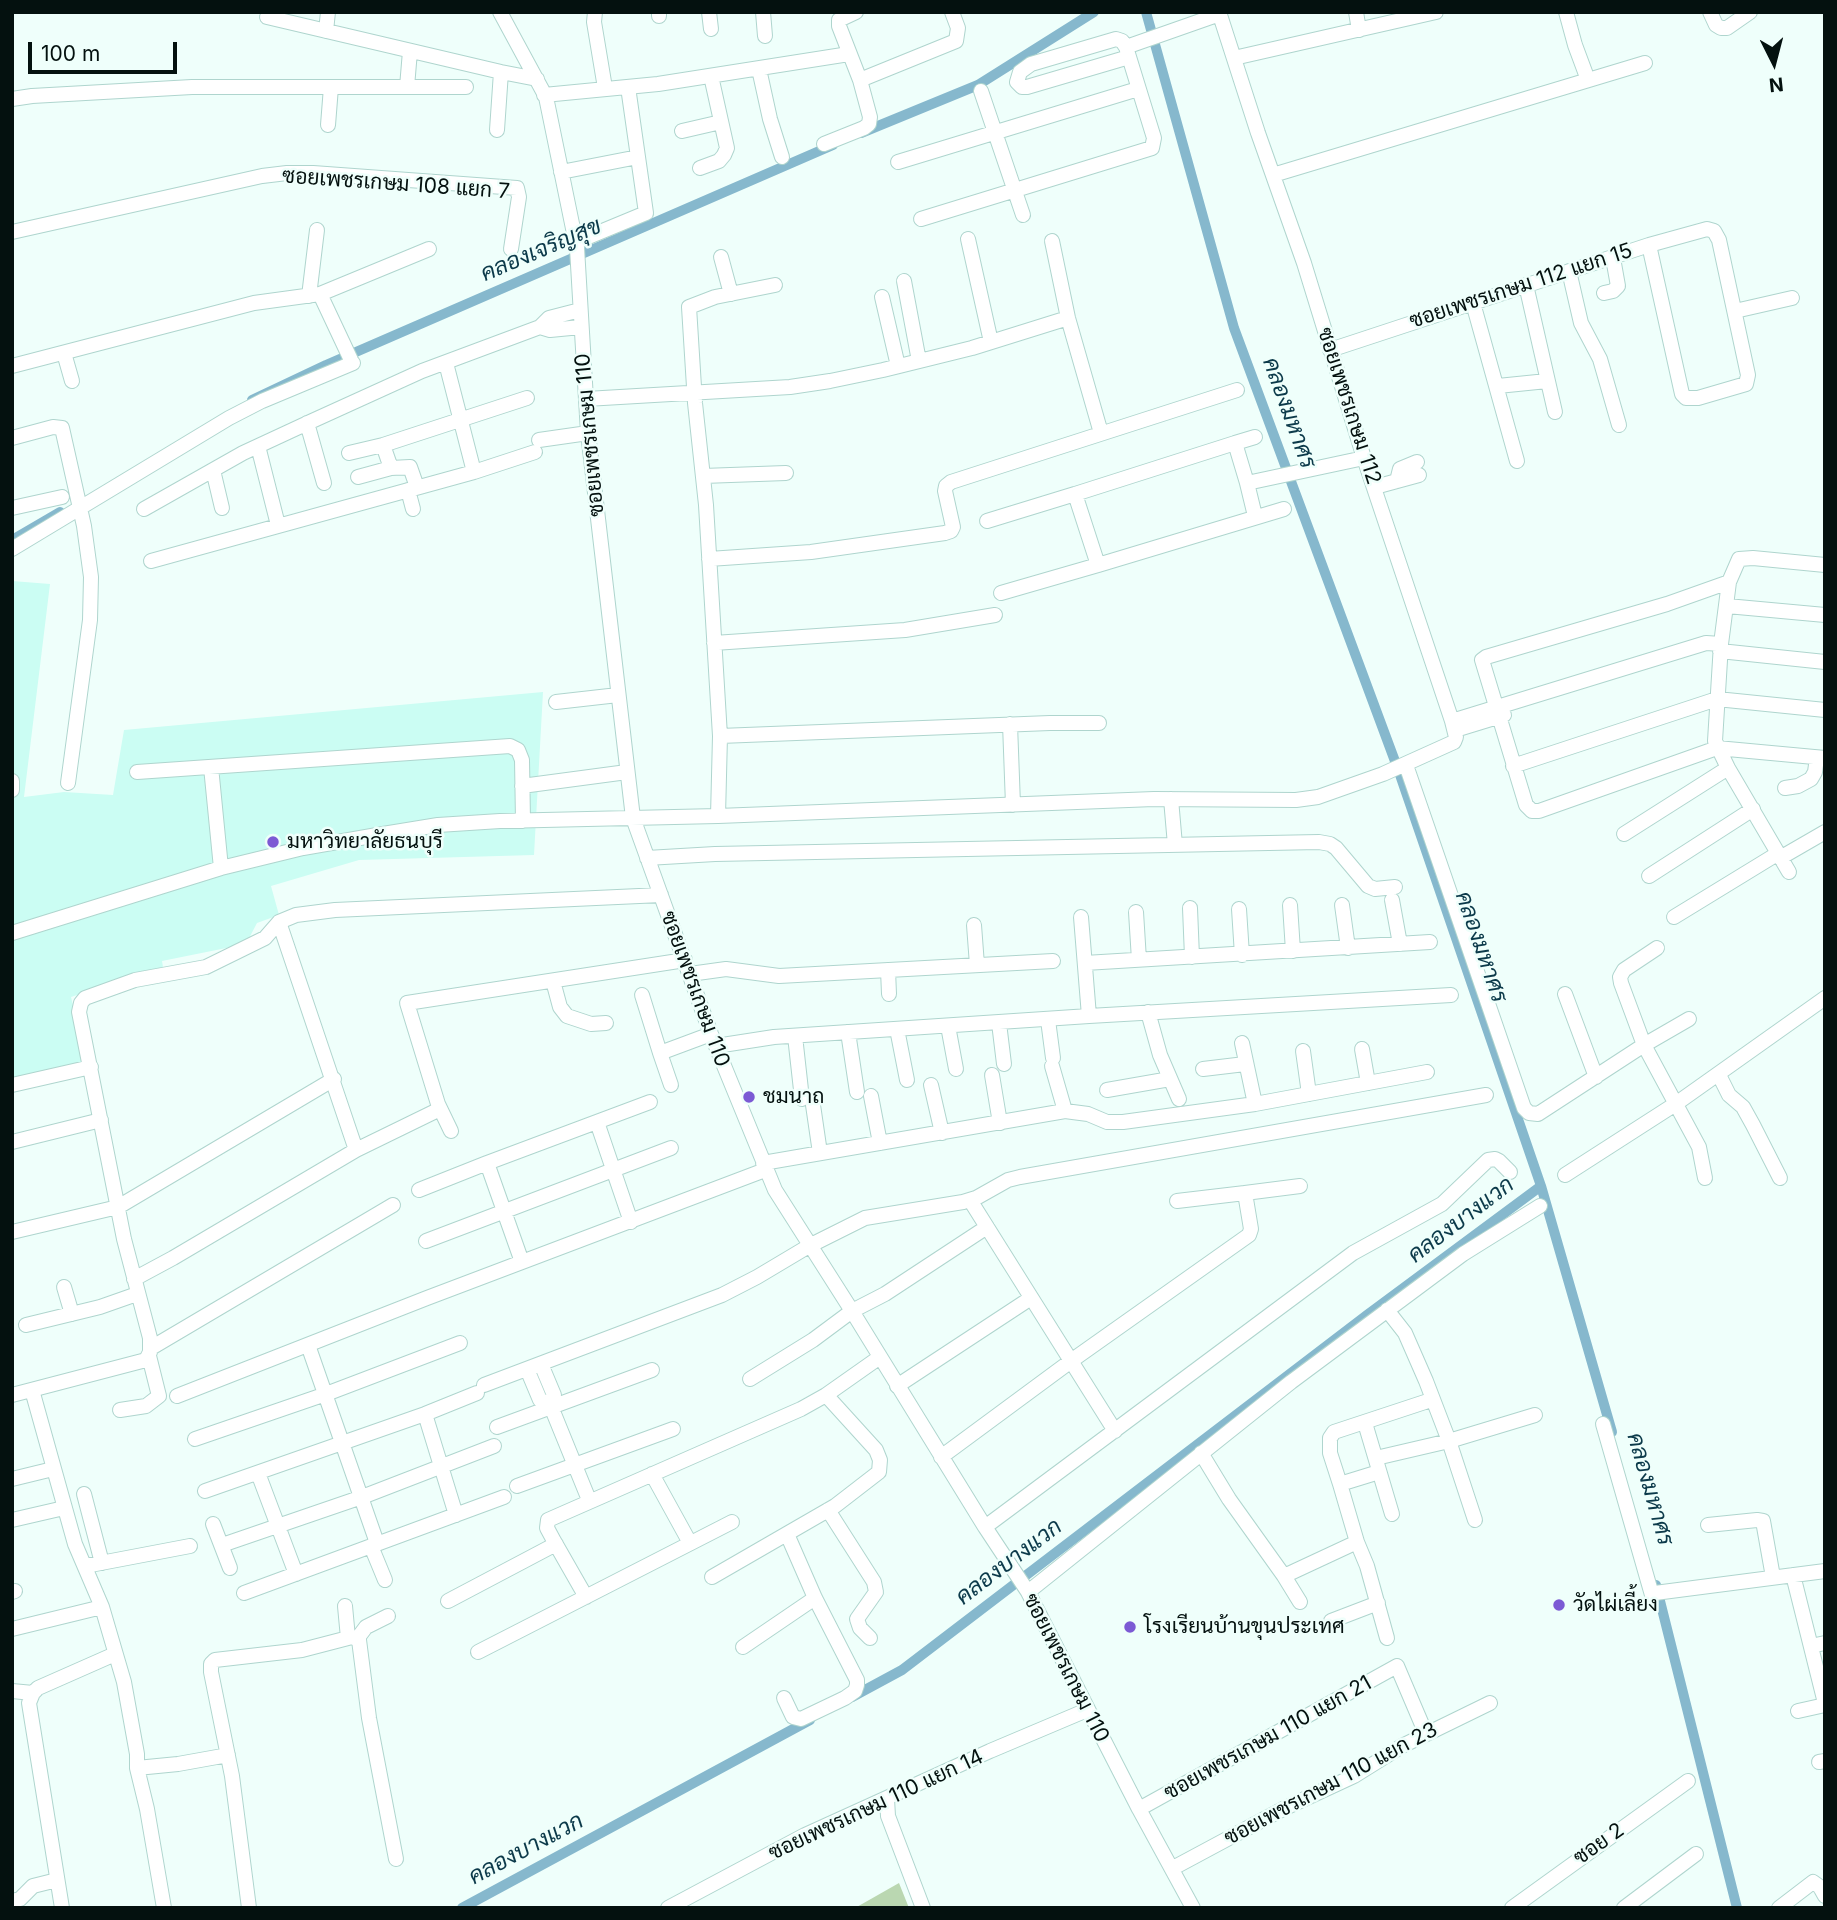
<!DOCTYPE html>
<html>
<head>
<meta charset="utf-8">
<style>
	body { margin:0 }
	#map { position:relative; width:1837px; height:1920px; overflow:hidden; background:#effffb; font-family:Inter,sans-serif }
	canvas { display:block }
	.frame { position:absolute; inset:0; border:14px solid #04110f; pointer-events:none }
	.north { position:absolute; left:1739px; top:28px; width:70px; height:70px; -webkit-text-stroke:5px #effffb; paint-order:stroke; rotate:174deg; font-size:19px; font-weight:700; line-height:28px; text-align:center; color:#04110f }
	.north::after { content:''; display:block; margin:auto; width:24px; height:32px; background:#04110f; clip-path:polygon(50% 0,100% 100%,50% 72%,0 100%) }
	.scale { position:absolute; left:28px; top:42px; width:149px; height:32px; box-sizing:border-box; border:4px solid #04110f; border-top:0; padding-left:9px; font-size:21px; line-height:24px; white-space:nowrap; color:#04110f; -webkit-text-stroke:5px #effffb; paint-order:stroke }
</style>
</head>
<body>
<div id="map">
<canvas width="1837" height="1920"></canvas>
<div class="frame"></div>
<div class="north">N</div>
<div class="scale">100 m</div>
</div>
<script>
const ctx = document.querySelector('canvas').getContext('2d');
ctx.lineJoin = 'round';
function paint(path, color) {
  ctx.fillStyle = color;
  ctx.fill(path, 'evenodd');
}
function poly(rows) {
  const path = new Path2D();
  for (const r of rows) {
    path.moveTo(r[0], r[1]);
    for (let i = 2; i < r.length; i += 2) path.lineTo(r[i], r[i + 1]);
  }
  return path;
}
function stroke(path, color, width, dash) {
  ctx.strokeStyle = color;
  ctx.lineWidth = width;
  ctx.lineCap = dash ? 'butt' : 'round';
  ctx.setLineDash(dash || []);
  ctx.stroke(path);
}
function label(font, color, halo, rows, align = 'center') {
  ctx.font = font + ' Inter,Sarabun,sans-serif';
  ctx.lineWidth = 5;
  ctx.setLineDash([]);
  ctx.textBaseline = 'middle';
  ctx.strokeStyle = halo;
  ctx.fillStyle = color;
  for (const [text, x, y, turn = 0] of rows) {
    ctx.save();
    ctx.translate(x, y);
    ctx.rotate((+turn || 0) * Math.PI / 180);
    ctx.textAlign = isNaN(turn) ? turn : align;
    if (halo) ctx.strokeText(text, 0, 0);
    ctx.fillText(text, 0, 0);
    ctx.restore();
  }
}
paint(poly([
	[12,581,50,584,24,797,64,792,113,795,124,730,543,692,534,855,359,860,271,886,279,915,257,923,246,944,162,961,163,967,71,997,87,1065,12,1084]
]), '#cbfdf3');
paint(poly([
	[899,1883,909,1908,855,1908]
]), '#bad7b1');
stroke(poly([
	[1146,12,1234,328,1399,772,1541,1186,1612,1432],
	[861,133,978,85,1094,12],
	[252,400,326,365,833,145],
	[12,540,60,512],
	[1656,1585,1737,1908],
	[852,1697,902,1670,1367,1315,1541,1186],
	[462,1908,810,1720]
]), '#86b8cd', 10);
const minor = poly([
	[500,12,546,97,577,248,588,433,633,818,711,1034,775,1190,852,1311,985,1527,1028,1592,1139,1809,1193,1908],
	[595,12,594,22,605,88],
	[659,12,659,16],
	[709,12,711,29],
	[763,12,765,36],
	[856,12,839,20,839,26,860,80,956,41,958,28,952,12],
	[1356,12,1359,30],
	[1566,12,1575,45,1588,80],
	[1710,12,1716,25,1721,28,1727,28,1750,12],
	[267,17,501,72,537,79],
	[326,31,328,12],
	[1129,57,1027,87,1022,87,1017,82,1020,72,1031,64,1116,39,1122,41,1126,47,1220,14],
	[1234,58,1436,12],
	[759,69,770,119,782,157],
	[407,87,410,51],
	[981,91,1023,215],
	[544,95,658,84,849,54],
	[12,99,32,96,192,87,466,87],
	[328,125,331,87],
	[497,130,501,72],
	[682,131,721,122],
	[824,144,864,128,869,124,870,117,860,80],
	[898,162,1138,89],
	[700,168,719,161,724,155,727,148,711,76],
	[561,172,638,157],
	[1273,175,1645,63],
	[921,219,1152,148,1154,138,1126,47],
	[12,232,262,176,287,173,313,173,517,188,519,197,511,249],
	[968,239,991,342],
	[1052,241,1068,318,1101,433],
	[576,242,646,213,628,87],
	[721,257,731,294],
	[1569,271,1581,323,1600,359,1619,425],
	[904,281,919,361],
	[1526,285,1555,412],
	[1604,293,1613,291,1618,286,1613,258],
	[320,294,351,360],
	[309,296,317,230],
	[882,297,898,366],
	[1473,303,1517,461],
	[580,310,549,318,540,327,550,330,581,327],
	[1735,311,1792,298],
	[1330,350,1649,245,1707,229,1714,231,1719,240,1748,375,1746,384,1698,398,1686,398,1682,394,1649,245],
	[64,353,72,381],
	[446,363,474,472],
	[12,366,254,303,320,294,429,249],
	[1498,386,1547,381],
	[586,399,790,387,830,381,883,370,972,348,1068,318],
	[307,423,324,483],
	[12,438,53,427,62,428,84,526,91,577,90,620,68,783],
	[539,440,588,433],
	[1235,443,1255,437],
	[258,446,278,525],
	[349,453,383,445],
	[213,470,222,508],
	[703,476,786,473],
	[358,477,391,468],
	[1397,481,1400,469,1417,462],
	[1247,483,1255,516],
	[417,487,410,467,391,468,383,445,527,398],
	[1375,487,1419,475],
	[408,490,413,509],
	[12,508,62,497],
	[144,509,243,453,312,421,422,371,540,327],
	[1284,509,1098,565,1075,494,1235,443,1247,483,1364,458],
	[987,521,1075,494],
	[12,549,229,418,262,401,353,363],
	[709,559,811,552,945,533,951,531,953,527,945,491,946,486,951,482,1237,390],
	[151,561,474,472,535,452],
	[1729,582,1667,604,1486,657,1482,660,1526,805,1532,811,1539,811,1717,748,1825,758],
	[1001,593,1098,565],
	[1727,606,1825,615],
	[714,643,905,630,995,615],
	[1720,651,1825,662],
	[556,702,618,695],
	[1452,721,1706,643,1721,644],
	[1010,724,1013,805],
	[1455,730,1504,715],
	[720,736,1050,723,1099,723],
	[1406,765,1524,1108,1529,1113,1538,1114,1644,1045,1689,1019],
	[1513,766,1717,699,1825,710],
	[211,767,221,868],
	[137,772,510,746,518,750,522,760,523,821],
	[12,781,12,790],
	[522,786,627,772],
	[1785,788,1798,786,1811,779,1815,772,1817,758],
	[1171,799,1175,845],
	[718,816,1154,799,1296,800,1318,797,1383,774,1454,742,1456,737,1452,721,1364,458,1304,263,1258,133,1219,12],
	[1624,834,1728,768],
	[647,858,715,854,1319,842,1330,844,1336,848,1368,886,1375,889,1395,887],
	[1780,858,1825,832],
	[1789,872,1728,768,1715,741,1721,644,1729,582,1739,559,1753,558,1825,565],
	[1649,876,1753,809],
	[1392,900,1400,944],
	[1290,905,1293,951],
	[1342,905,1348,948],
	[1190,908,1192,957],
	[1239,909,1242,955],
	[1136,912,1139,960],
	[1674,917,1777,854],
	[279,922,356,1150],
	[974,925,977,965],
	[12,933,221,868,303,848,383,834,438,825,500,821,718,816,720,736,706,505,695,403,689,307,715,297,775,285],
	[1657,948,1624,970,1620,977,1621,983,1644,1045,1699,1147,1705,1178],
	[1085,963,1430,942],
	[888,970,889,994],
	[690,974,726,969,779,976,1053,961],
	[553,981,560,1007,567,1016,591,1024,606,1023],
	[1565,994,1596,1077],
	[642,995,660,1053],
	[1148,1012,1160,1055,1179,1099],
	[1089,1016,1451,995],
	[1048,1020,1053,1058],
	[999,1023,1004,1064],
	[948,1026,956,1069],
	[897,1029,907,1080],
	[848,1032,857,1092],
	[795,1036,802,1099],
	[1242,1043,1255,1104],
	[716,1046,774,1037,1089,1016,1081,917],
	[1362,1049,1368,1083],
	[1303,1051,1309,1094],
	[1052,1066,1065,1111],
	[1203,1069,1245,1064],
	[992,1075,1000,1123],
	[1719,1075,1729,1095,1743,1107,1753,1125,1780,1178],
	[12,1085,91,1067],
	[671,1085,660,1053,711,1034],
	[931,1085,942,1133],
	[1107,1090,1170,1079],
	[871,1096,880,1143],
	[813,1105,820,1153],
	[597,1122,631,1222],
	[451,1131,438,1104,407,1003,685,960],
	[12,1142,101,1120],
	[487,1163,650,1102],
	[763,1163,1065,1111,1088,1114,1107,1122,1123,1122,1255,1104,1427,1072],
	[1565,1175,1677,1103,1825,998],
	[419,1190,487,1163,522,1262],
	[970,1200,1115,1431],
	[1177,1201,1245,1193],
	[12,1232,118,1207,334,1079],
	[426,1241,671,1148],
	[134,1279,173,1258,356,1150,440,1109],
	[64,1287,72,1314],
	[1387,1310,1405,1333,1426,1381,1449,1441,1475,1520],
	[26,1325,100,1307,137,1294],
	[308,1345,377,1543],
	[151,1348,393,1205],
	[527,1369,540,1400,550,1404,554,1395,541,1364],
	[750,1379,813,1340,852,1311,885,1294,987,1227],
	[484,1385,722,1295,757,1277,809,1246,865,1218,963,1202,976,1198,1008,1180,1020,1177,1486,1095],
	[897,1386,1031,1298],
	[32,1390,75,1544,102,1607,124,1682,137,1754,137,1768,147,1809,164,1908],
	[12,1395,146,1360,150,1352,150,1338,124,1239,79,1012,81,1003,85,998,135,980,206,967,265,938,279,922,296,915,335,910,661,895],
	[177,1396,427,1298,765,1170],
	[550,1404,587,1495],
	[120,1410,146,1406,159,1396,149,1356],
	[425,1414,456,1515],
	[1365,1423,1392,1514],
	[1603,1424,1652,1595,1655,1593,1825,1571],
	[497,1427,652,1370],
	[195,1439,326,1394,460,1343],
	[1201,1453,1229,1499,1284,1576,1300,1602],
	[941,1457,1071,1361,1249,1235,1251,1229,1245,1193,1300,1186],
	[1376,1458,1449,1441,1535,1415],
	[1379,1472,1340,1484,1357,1542,1367,1566,1387,1638],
	[258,1473,296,1574],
	[652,1474,690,1543],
	[12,1479,53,1469],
	[1340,1484,1330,1453,1330,1438,1334,1432,1431,1400],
	[517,1486,673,1429],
	[205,1491,425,1414,477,1393],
	[84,1494,102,1563],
	[828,1510,874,1582,876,1592,857,1619,860,1628,870,1638],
	[12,1520,64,1508],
	[213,1524,230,1568],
	[1708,1525,1757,1520,1763,1521,1773,1577],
	[985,1527,1353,1253,1442,1204,1488,1160,1495,1159,1499,1161,1510,1172],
	[222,1545,362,1497,494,1446],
	[371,1546,385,1580],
	[85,1566,190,1546],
	[1793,1575,1825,1703],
	[1284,1576,1357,1542],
	[712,1577,835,1506,879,1472,880,1460,876,1450,826,1395],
	[12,1592,15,1591],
	[1028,1592,1291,1382,1463,1254,1540,1206],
	[244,1593,504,1497],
	[586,1597,554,1541,547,1528,548,1520,801,1409,826,1395,880,1357],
	[448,1601,556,1544],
	[345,1606,348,1638],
	[1331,1621,1378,1603],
	[12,1629,102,1607],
	[357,1639,366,1627,388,1616],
	[1811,1646,1825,1643],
	[743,1647,815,1598],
	[478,1652,732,1522],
	[12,1691,33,1693],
	[784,1698,793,1717,801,1719,845,1698,855,1691,857,1685,857,1680,815,1598,787,1534],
	[1798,1711,1825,1705],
	[1819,1762,1825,1761],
	[137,1768,178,1764,228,1755],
	[887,1799,888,1816,923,1908],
	[1139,1809,1397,1666,1426,1734],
	[1173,1868,1283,1809,1354,1776,1402,1746,1490,1703],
	[12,1901,20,1899,33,1886,57,1880],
	[62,1908,29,1703,33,1693,38,1688,115,1654],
	[249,1908,232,1776,211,1672,211,1664,215,1660,302,1650,352,1637,359,1640,369,1718,396,1859],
	[668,1908,805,1835,990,1751,1087,1710],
	[1512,1908,1688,1781],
	[1624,1908,1696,1854],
	[1779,1908,1813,1882,1820,1887,1825,1896]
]);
stroke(minor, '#afd5ce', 16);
stroke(minor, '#fff', 14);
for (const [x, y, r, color] of [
	[273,842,7,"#7c5ad4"],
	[749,1097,7,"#7c5ad4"],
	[1559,1605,7,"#7c5ad4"],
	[1130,1627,7,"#7c5ad4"]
]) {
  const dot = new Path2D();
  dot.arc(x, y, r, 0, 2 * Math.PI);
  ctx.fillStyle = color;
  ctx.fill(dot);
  stroke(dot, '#effffb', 2.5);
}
label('21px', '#04110f', '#effffb', [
	["ซอยเพชรเกษม 108 แยก 7",396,184,4],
	["ซอยเพชรเกษม 112 แยก 15",1521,286,-18],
	["ซอยเพชรเกษม 112",1349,406,72],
	["ซอยเพชรเกษม 110",590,435,-95],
	["ซอยเพชรเกษม 110",695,989,70],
	["ซอยเพชรเกษม 110",1066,1668,63],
	["ซอยเพชรเกษม 110 แยก 21",1268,1738,-29],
	["ซอยเพชรเกษม 110 แยก 23",1331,1784,-28],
	["ซอยเพชรเกษม 110 แยก 14",876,1805,-25],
	["ซอย 2",1599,1844,-35]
]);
label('21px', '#04110f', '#effffb', [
	["มหาวิทยาลัยธนบุรี",287,842],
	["ชมนาถ",763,1097],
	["วัดไผ่เลี้ยง",1573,1605],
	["โรงเรียนบ้านขุนประเทศ",1144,1627]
], 'left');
label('italic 23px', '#0c3a4a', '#effffb', [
	["คลองเจริญสุข",541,250,-23],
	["คลองมหาศร",1289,413,70],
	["คลองมหาศร",1481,947,71],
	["คลองบางแวก",1461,1220,-37],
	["คลองมหาศร",1650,1489,74],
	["คลองบางแวก",1009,1562,-37],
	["คลองบางแวก",526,1849,-28]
]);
</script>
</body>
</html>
